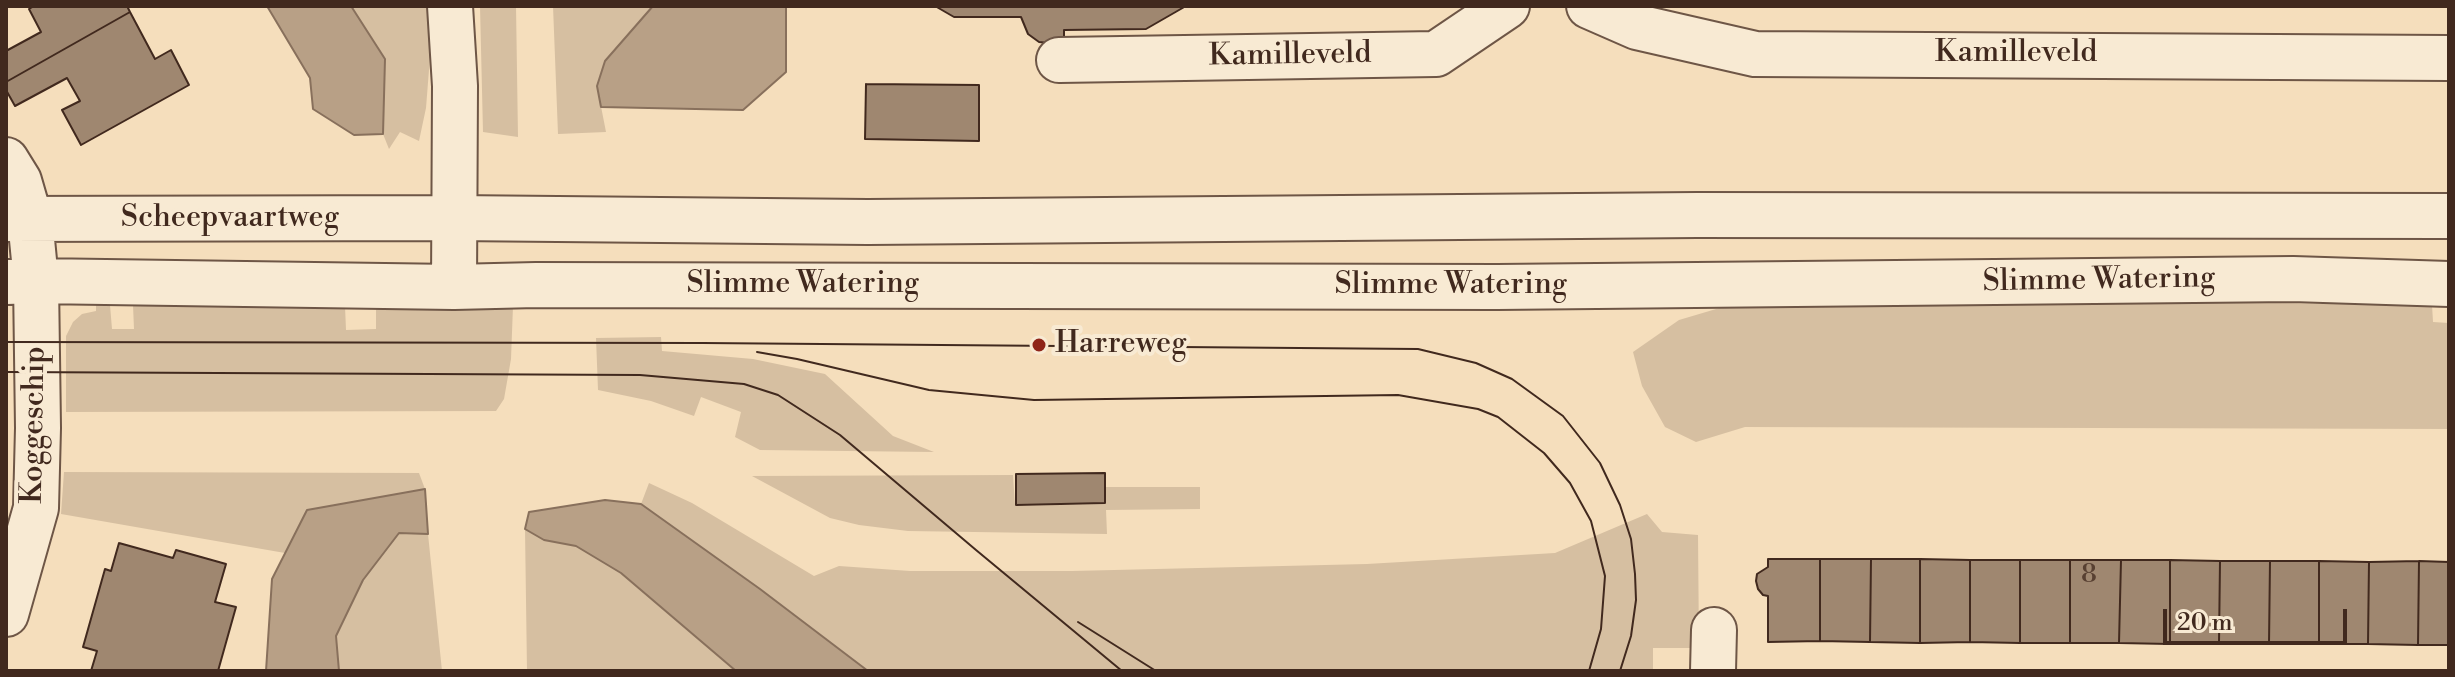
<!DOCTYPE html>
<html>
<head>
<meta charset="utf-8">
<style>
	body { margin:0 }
	#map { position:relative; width:2455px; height:677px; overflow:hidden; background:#f5debc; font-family:"Libre Bodoni",serif }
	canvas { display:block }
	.frame { position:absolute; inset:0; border:8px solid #41291e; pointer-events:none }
	.scale { position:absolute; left:2163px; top:609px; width:184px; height:36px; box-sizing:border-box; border:4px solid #41291e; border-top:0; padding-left:10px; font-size:24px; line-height:28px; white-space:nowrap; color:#41291e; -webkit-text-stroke:6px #f8ead3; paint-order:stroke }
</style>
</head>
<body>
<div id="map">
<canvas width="2455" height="677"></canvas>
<div class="frame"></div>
<div class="scale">20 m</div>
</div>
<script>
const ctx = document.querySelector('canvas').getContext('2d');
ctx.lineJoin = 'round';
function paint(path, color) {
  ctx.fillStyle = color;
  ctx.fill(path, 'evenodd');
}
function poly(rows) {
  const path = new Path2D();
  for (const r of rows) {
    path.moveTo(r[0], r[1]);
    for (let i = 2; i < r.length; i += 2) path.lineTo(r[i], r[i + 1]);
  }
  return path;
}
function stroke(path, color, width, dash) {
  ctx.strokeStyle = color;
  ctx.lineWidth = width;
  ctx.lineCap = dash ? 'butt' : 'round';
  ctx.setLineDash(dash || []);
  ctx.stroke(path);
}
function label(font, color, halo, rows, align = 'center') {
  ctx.font = font + ' "Libre Bodoni",serif';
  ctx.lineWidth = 8;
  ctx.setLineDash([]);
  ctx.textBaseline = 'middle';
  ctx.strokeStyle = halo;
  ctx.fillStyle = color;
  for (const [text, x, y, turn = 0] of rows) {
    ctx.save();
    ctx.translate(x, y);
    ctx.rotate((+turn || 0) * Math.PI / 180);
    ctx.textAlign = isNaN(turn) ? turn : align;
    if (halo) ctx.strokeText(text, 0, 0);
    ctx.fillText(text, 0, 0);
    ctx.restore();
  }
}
paint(poly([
	[351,6,429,6,430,57,426,108,419,141,400,132,389,149,383,134,385,59],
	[480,6,516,6,518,137,483,132],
	[553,6,653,6,605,61,597,86,606,132,558,134],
	[1802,297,2432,305,2433,322,2449,323,2449,429,1745,427,1696,442,1665,427,1642,386,1633,352,1679,320,1733,304],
	[96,305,110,305,112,329,134,329,133,305,345,306,346,330,376,329,376,307,513,306,511,359,504,399,496,411,66,412,66,336,73,322,82,314,96,311],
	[661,337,662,351,753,359,825,374,893,436,934,452,760,450,735,437,741,412,701,397,694,416,651,401,598,390,596,338],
	[64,472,419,473,425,489,307,510,285,553,61,514],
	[1013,475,1015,506,1106,504,1106,487,1200,487,1200,509,1106,510,1107,534,908,531,859,525,830,518,752,476],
	[649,483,692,503,814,576,839,566,910,571,1072,571,1367,564,1555,553,1647,514,1662,532,1698,535,1699,648,1653,648,1653,671,868,671,760,589,641,504],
	[525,529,544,540,576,546,621,573,736,671,527,671],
	[399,533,428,534,442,671,339,671,336,636,363,580]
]), '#d6bfa1');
const water = poly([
	[267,6,351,6,385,59,383,134,354,135,313,109,310,78,267,6],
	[653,6,786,6,786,72,743,110,601,107,597,86,605,61,653,6],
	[425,489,428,534,399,533,363,580,336,636,339,671,266,671,272,579,307,510,425,489],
	[605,500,641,504,760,589,868,671,736,671,621,573,576,546,544,540,525,529,529,512,605,500]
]);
paint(water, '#b8a086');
stroke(water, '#88705c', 2);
const building = poly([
	[34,6,127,6,130,12,6,82,6,51,41,32,29,9,34,6],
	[935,6,1186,6,1146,29,1064,30,1064,41,1049,43,1039,42,1028,34,1021,17,954,17,935,6],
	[130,12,155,59,171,50,189,85,81,145,62,110,80,101,67,78,15,106,6,90,6,82,130,12],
	[866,84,979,85,979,141,865,139,866,84],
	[1105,473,1105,503,1016,505,1016,474,1105,473],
	[119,543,173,558,176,550,226,564,215,602,236,607,218,671,91,671,97,651,83,647,105,569,111,571,119,543],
	[1768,559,1820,559,1820,641,1768,642,1768,596,1763,595,1758,589,1756,581,1757,574,1768,567,1768,559],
	[1820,559,1871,559,1870,642,1820,641,1820,559],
	[1871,559,1920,559,1920,643,1870,642,1871,559],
	[1920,559,1970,560,1970,642,1920,643,1920,559],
	[1970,560,2020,560,2020,643,1970,642,1970,560],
	[2020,560,2070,560,2070,643,2020,643,2020,560],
	[2070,560,2121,560,2119,643,2070,643,2070,560],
	[2121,560,2170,560,2170,644,2119,643,2121,560],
	[2170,560,2220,561,2219,643,2170,644,2170,560],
	[2220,561,2270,561,2269,644,2219,643,2220,561],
	[2270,561,2319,561,2319,644,2269,644,2270,561],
	[2319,561,2369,562,2368,644,2319,644,2319,561],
	[2419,561,2449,562,2449,645,2418,645,2419,561],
	[2419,561,2418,645,2368,644,2369,562,2419,561]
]);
paint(building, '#9f8770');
stroke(building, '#41291e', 2);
const minor = poly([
	[450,6,455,86,454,287],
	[1589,6,1637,27,1755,54,2449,58],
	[1059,60,1436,54,1507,6],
	[6,160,19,181,30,219,36,281,38,428,36,508,6,614],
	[6,219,454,218,868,222,1697,215,2449,216],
	[6,282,36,281,454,287,536,285,1497,287,2293,279,2449,284],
	[1713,671,1714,630]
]);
stroke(minor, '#6e5646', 48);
stroke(minor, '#f8ead3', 44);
stroke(poly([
	[6,342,703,343,1418,349,1476,363,1512,379,1563,416,1600,463,1620,505,1631,539,1635,574,1636,600,1631,636,1620,671],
	[757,352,797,359,929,390,1034,400,1398,395,1478,409,1498,417,1544,453,1570,483,1591,521,1605,576,1601,629,1589,671],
	[6,372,640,375,744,384,778,395,840,435,976,550,1122,671],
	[1078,622,1156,671]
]), '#41291e', 2);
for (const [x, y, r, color] of [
	[1039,345,8,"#8f2418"]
]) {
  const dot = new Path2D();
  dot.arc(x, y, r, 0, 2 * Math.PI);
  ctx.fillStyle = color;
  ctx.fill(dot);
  stroke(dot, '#f8ead3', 3);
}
label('26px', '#584032', null, [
	["8",2089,576]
]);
label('30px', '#41291e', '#f8ead3', [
	["Kamilleveld",2016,54],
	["Kamilleveld",1290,56,-1],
	["Scheepvaartweg",230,219],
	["Slimme Watering",2099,281,-1],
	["Slimme Watering",803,285],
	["Slimme Watering",1451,286],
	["Koggeschip",35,425,-89]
]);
label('30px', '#41291e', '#f8ead3', [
	["Harreweg",1055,345]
], 'left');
</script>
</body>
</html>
